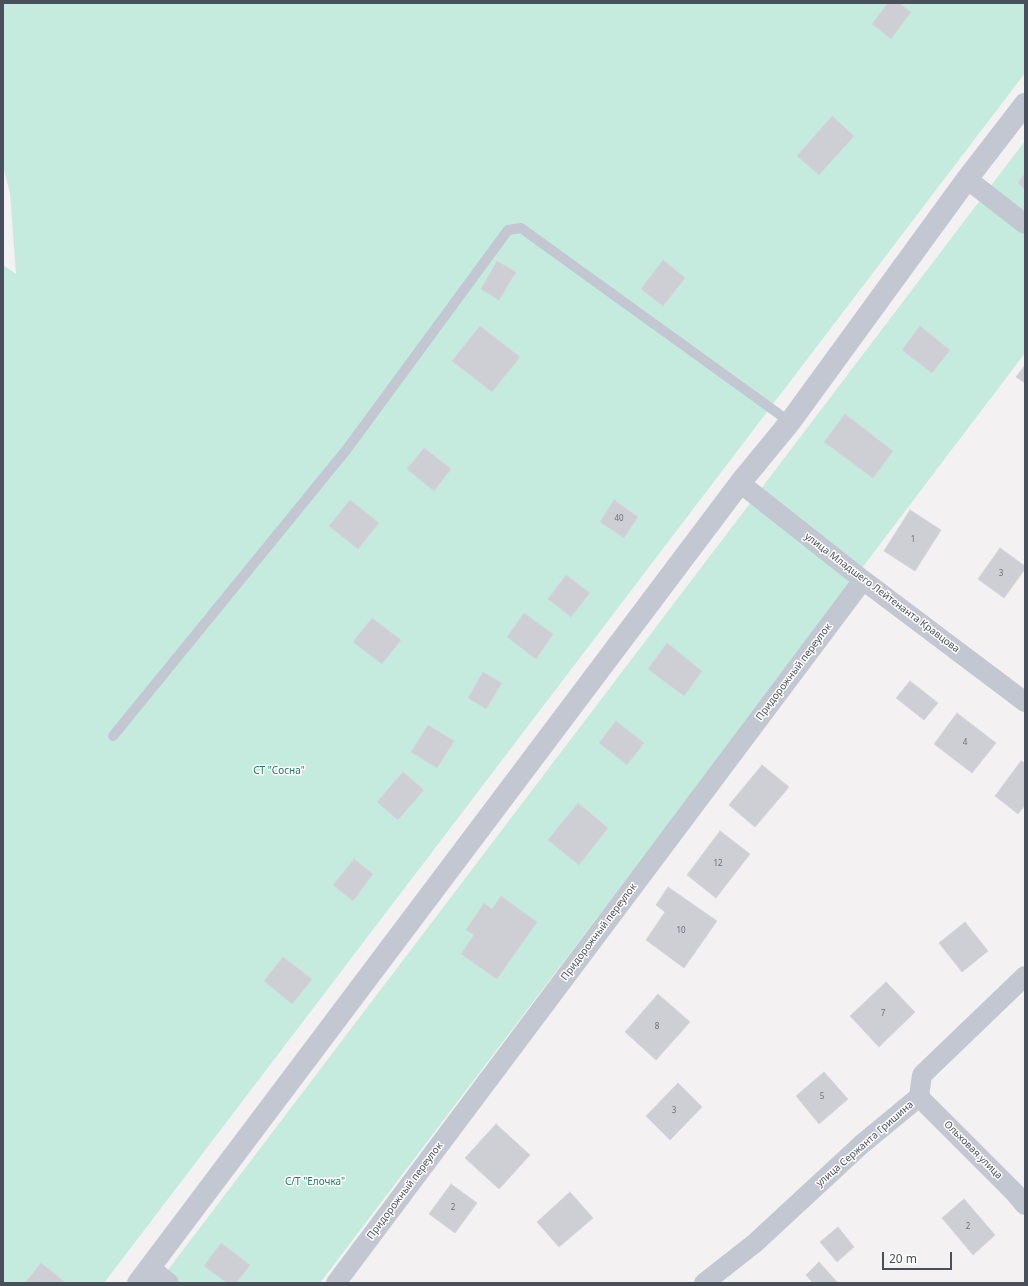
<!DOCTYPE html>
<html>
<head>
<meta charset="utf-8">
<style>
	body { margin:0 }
	#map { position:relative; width:1028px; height:1286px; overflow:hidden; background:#f3f1f1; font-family:"Noto Sans",sans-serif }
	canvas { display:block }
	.frame { position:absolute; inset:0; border:4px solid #4a4f5c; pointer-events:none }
	.scale { position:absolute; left:882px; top:1252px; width:70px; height:18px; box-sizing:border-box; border:2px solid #4a4f5c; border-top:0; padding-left:5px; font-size:12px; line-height:14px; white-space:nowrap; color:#4a4f5c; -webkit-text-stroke:3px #fff; paint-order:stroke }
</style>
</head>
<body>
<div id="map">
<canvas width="1028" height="1286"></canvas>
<div class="frame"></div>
<div class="scale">20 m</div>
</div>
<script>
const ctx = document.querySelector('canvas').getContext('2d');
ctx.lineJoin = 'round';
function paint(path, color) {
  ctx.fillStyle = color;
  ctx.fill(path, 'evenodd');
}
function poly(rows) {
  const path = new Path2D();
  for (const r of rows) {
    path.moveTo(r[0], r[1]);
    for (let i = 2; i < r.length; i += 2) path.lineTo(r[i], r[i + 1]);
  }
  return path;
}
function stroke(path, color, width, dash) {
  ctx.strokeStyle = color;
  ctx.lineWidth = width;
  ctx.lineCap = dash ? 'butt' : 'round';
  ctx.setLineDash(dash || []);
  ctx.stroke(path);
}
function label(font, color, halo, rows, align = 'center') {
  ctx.font = font + ' "Noto Sans",sans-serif';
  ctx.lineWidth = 3;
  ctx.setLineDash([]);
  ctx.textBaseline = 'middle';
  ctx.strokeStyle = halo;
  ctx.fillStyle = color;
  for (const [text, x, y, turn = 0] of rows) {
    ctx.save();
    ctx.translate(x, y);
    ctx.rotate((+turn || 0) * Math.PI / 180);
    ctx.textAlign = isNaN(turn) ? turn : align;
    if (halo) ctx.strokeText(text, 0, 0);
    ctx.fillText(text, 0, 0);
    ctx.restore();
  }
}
paint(poly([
	[3,3,1025,3,1025,73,104,1283,3,1283,3,265,16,274,10,193,3,166],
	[1025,141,1025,353,320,1283,158,1283]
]), '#c4ebdd');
const building = poly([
	[888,3,899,3,911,12,891,39,872,24,888,3],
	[832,116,854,136,819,175,797,156,832,116],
	[1025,173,1025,189,1018,183,1025,173],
	[663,260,685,278,663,306,641,289,663,260],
	[497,261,516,272,499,300,481,289,497,261],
	[480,326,520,357,492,392,452,361,480,326],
	[920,326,950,350,932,373,902,350,920,326],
	[1025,365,1025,383,1016,377,1025,365],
	[845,414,893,451,873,478,824,442,845,414],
	[424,448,451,469,434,491,407,469,424,448],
	[350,500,379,523,358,549,329,526,350,500],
	[614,500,638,517,624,538,600,522,614,500],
	[910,510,941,530,915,571,884,551,910,510],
	[1000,548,1025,566,1025,569,1004,598,978,579,1000,548],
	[566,575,590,593,571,617,548,599,566,575],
	[524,613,553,634,536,659,507,637,524,613],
	[372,618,401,640,382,664,353,642,372,618],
	[667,643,702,671,684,696,648,669,667,643],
	[483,672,502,683,486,709,468,698,483,672],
	[910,681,938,703,924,720,896,698,910,681],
	[957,713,996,743,972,773,934,744,957,713],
	[616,721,644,743,627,765,599,743,616,721],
	[428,725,454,741,437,768,411,752,428,725],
	[1021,761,1025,763,1025,805,1018,814,995,796,1021,761],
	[762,765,789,787,755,827,729,805,762,765],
	[403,772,424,790,398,820,377,802,403,772],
	[578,803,608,828,579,865,548,840,578,803],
	[720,831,750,854,716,898,687,875,720,831],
	[354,859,373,874,353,901,333,885,354,859],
	[668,887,717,921,684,968,646,940,665,912,656,905,668,887],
	[501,896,537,922,497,979,461,954,474,935,466,930,484,903,492,909,501,896],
	[965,922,988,951,962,972,939,943,965,922],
	[283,957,312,979,292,1004,264,981,283,957],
	[886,982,915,1012,879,1047,850,1016,886,982],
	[658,994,690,1022,656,1060,625,1032,658,994],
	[824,1072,848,1099,819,1124,796,1096,824,1072],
	[678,1083,702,1107,670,1140,646,1116,678,1083],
	[496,1124,530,1155,499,1189,465,1158,496,1124],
	[451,1184,477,1203,455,1233,429,1214,451,1184],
	[570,1192,593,1218,559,1247,537,1222,570,1192],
	[964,1199,995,1235,973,1255,942,1218,964,1199],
	[838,1227,854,1247,837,1262,820,1242,838,1227],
	[221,1243,250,1265,236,1283,227,1283,204,1266,221,1243],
	[819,1262,838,1283,813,1283,806,1275,819,1262],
	[41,1263,66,1283,25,1283,41,1263]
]);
paint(building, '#cecfd5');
stroke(building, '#d5d6db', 1);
stroke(poly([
	[113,736,347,449,508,230,521,228,790,422]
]), '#c3c7d1', 10);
stroke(poly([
	[967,179,1025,224],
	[740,483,863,580,1025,702],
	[919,1097,1014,1192,1025,1205],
	[149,1267,169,1283],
	[336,1283,863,580],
	[704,1283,755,1243,862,1144,919,1097,922,1075,1025,976]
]), '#c3c7d1', 20);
stroke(poly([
	[138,1283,740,483,790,422,967,179,1025,104]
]), '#c3c7d1', 22);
label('8px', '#6b6f7a', null, [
	["40",619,519],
	["1",913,540],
	["3",1001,574],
	["4",965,743],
	["12",718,864],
	["10",681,931],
	["7",883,1014],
	["8",657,1027],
	["5",822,1097],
	["3",674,1111],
	["2",453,1208],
	["2",968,1227]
]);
label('10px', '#4a4f5c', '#fff', [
	["улица Младшего Лейтенанта Кравцова",882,593,37],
	["Придорожный переулок",794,672,-53],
	["Придорожный переулок",599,932,-53],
	["улица Сержанта Гришина",865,1144,-41],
	["Ольховая улица",973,1150,45],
	["Придорожный переулок",405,1191,-53]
]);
label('10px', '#217861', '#fff', [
	["СТ \"Сосна\"",279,771],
	["С/Т \"Елочка\"",315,1182]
]);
</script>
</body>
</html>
